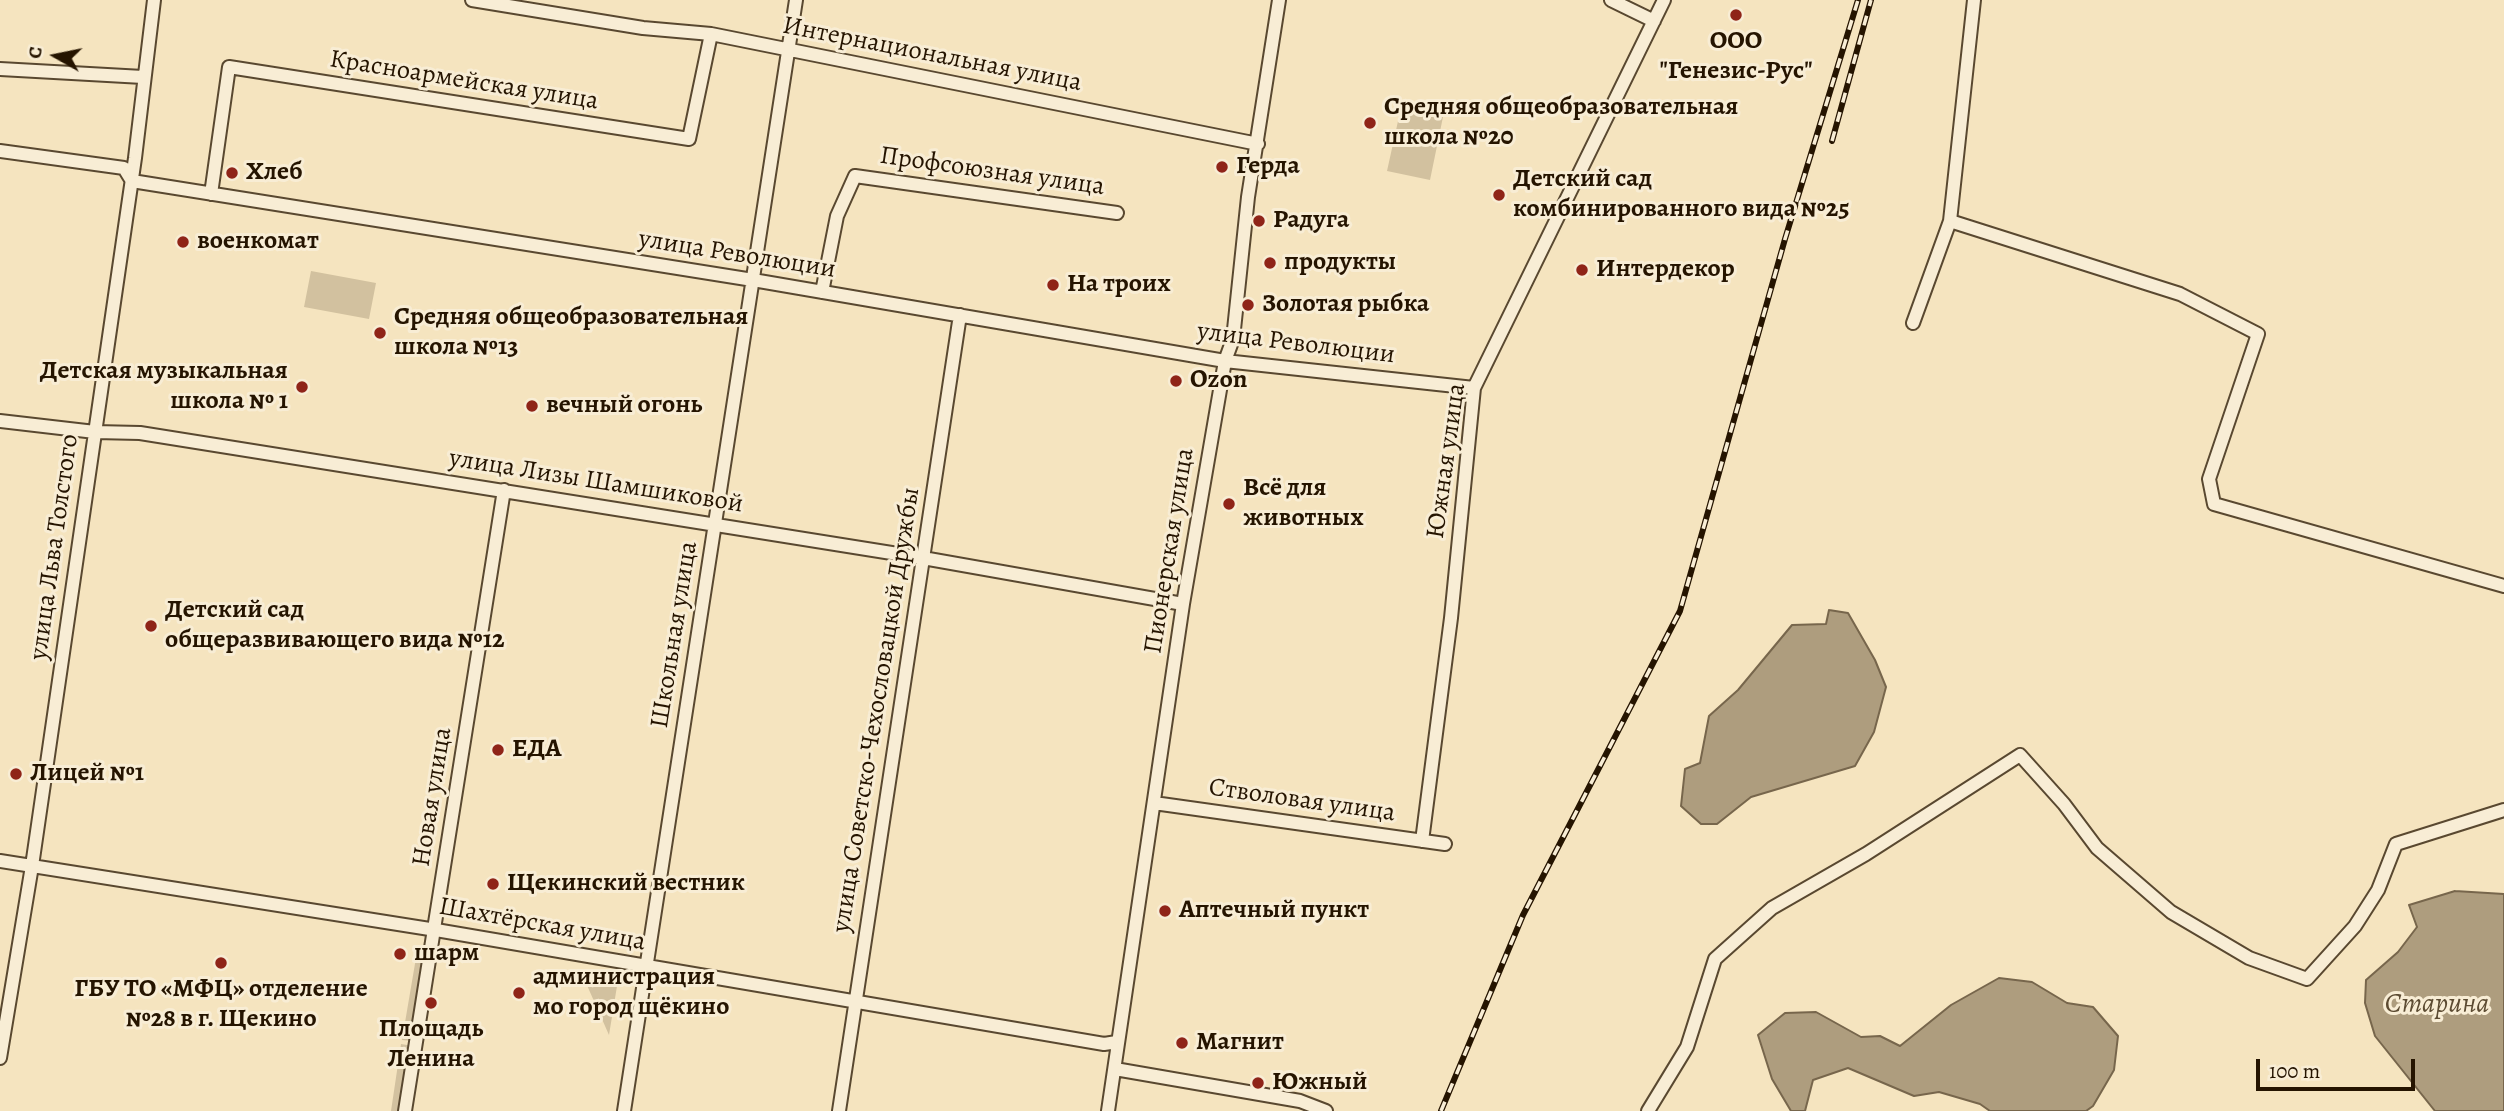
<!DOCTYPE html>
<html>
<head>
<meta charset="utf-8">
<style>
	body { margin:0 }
	#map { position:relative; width:2504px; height:1111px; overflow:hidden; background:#f5e4bf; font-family:Alegreya,serif }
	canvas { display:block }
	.north { position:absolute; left:21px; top:21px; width:70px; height:70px; -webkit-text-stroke:5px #f8edd5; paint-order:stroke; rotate:279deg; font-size:19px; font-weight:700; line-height:28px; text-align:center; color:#251400 }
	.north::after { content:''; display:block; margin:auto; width:24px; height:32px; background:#251400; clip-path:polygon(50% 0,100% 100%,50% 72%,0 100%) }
	.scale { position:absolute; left:2256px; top:1059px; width:159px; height:32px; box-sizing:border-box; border:4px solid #251400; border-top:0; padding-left:9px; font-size:21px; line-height:24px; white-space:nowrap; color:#251400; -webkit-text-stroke:5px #f8edd5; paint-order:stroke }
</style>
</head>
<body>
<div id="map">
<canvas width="2504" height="1111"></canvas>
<div class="north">С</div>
<div class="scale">100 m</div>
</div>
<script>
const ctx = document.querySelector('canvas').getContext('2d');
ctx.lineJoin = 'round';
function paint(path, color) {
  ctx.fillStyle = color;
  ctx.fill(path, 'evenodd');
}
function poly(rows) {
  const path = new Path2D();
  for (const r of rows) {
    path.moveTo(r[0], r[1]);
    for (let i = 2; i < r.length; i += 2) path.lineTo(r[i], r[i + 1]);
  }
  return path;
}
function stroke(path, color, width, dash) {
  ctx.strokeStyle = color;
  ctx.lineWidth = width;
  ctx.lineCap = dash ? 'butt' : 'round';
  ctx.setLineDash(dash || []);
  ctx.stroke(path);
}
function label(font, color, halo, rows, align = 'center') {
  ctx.font = font + ' Alegreya,serif';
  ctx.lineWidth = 6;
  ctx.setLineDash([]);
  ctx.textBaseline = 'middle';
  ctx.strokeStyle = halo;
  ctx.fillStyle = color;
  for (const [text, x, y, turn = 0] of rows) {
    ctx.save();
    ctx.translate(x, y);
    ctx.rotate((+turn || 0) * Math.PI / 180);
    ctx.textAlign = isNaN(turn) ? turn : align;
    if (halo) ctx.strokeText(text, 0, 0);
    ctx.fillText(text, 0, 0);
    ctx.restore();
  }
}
paint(poly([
	[1402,103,1444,112,1430,180,1387,171],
	[311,271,376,283,369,319,304,307],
	[417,952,428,954,413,1041,402,1040],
	[582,974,618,980,609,1035],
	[401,1044,413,1046,403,1111,391,1111]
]), '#d2c19f');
const water = poly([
	[1829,610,1848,613,1875,660,1886,687,1874,732,1855,766,1751,797,1717,824,1701,824,1681,806,1685,769,1700,763,1709,716,1738,690,1792,625,1826,624,1829,610],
	[2455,891,2504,894,2504,1111,2435,1111,2375,1036,2365,1003,2366,980,2398,952,2417,927,2409,905,2455,891],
	[1999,978,2032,982,2067,1003,2093,1007,2118,1036,2114,1070,2093,1106,2086,1111,1990,1111,1980,1104,1939,1092,1914,1096,1848,1068,1813,1080,1805,1111,1791,1111,1772,1079,1758,1035,1785,1013,1816,1012,1861,1037,1880,1036,1900,1046,1951,1005,1999,978]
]);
paint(water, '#ae9d7e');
stroke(water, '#77664c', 2);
const minor = poly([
	[472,0,643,28,711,34,1258,144],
	[1611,0,1654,21],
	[1974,0,1950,221,2180,294,2258,334,2209,479,2214,504,2504,586],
	[0,69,143,77],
	[0,151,124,168,132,181],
	[132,181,753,280,1225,361,1474,388],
	[211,194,229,67,689,139,711,34],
	[822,292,837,216,855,176,1117,213],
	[1913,323,1950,221],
	[0,421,95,432,140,433,923,558,1183,604],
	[1154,803,1445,844],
	[1422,841,1451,618,1474,388,1664,0],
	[0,861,436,930,1104,1044,1117,1042],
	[0,1058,32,866,135,158,154,0],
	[1115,1069,1300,1101,1326,1111],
	[405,1111,504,490],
	[624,1111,796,0],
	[839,1111,960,315],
	[1108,1111,1183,604,1225,361,1233,339,1248,197,1279,0],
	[1648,1111,1687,1047,1715,959,1772,908,1866,854,2020,755,2064,804,2097,848,2171,912,2249,958,2307,979,2355,926,2378,890,2396,844,2504,810]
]);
stroke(minor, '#594830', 16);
stroke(minor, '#f8edd5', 12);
const rail = poly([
	[1832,141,1871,0],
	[1441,1111,1523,915,1680,611,1785,239,1858,0]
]);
stroke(rail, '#251400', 6);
stroke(rail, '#f8edd5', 3.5, [10]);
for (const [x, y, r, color] of [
	[1736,15,7,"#8f2418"],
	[1370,123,7,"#8f2418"],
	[1222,167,7,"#8f2418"],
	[232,173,7,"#8f2418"],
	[1499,195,7,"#8f2418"],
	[1259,221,7,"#8f2418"],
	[183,242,7,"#8f2418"],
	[1270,263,7,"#8f2418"],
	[1582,270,7,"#8f2418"],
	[1053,285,7,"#8f2418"],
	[1248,305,7,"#8f2418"],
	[380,333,7,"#8f2418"],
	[1176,381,7,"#8f2418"],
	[302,387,7,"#8f2418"],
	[532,406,7,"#8f2418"],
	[1229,504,7,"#8f2418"],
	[151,626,7,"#8f2418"],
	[498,750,7,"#8f2418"],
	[16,774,7,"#8f2418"],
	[493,884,7,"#8f2418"],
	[1165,911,7,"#8f2418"],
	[400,954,7,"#8f2418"],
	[221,963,7,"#8f2418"],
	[519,993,7,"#8f2418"],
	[431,1003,7,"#8f2418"],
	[1182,1043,7,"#8f2418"],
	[1258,1083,7,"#8f2418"]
]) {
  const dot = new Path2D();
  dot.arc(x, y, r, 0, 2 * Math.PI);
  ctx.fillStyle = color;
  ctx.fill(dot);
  stroke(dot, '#f8edd5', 2.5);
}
label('bold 26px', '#251400', '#f8edd5', [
	["ООО",1736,42,"center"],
	["\"Генезис-Рус\"",1736,72,"center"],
	["Средняя общеобразовательная",1384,108],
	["школа №20",1384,138],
	["Герда",1236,167],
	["Хлеб",246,173],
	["Детский сад",1513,180],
	["комбинированного вида №25",1513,210],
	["Радуга",1273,221],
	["военкомат",197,242],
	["продукты",1284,263],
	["Интердекор",1596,270],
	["На троих",1067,285],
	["Золотая рыбка",1262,305],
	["Средняя общеобразовательная",394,318],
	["школа №13",394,348],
	["Детская музыкальная",288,372,"right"],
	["школа № 1",288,402,"right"],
	["Ozon",1190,381],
	["вечный огонь",546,406],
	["Всё для",1243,489],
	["животных",1243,519],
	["Детский сад",165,611],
	["общеразвивающего вида №12",165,641],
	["ЕДА",512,750],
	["Лицей №1",30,774],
	["Щекинский вестник",507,884],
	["Аптечный пункт",1179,911],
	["шарм",414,954],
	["администрация",533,978],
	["мо город щёкино",533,1008],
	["ГБУ ТО «МФЦ» отделение",221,990,"center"],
	["№28 в г. Щекино",221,1020,"center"],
	["Площадь",431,1030,"center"],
	["Ленина",431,1060,"center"],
	["Магнит",1196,1043],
	["Южный",1272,1083]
], 'left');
label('26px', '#251400', '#f8edd5', [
	["Интернациональная улица",932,55,11],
	["Красноармейская улица",464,81,9],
	["Профсоюзная улица",992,172,8],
	["улица Революции",737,255,9],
	["улица Революции",1296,344,7],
	["Южная улица",1447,461,-82],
	["улица Лизы Шамшиковой",596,482,9],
	["улица Льва Толстого",55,547,-82],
	["Пионерская улица",1170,551,-81],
	["Школьная улица",675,635,-81],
	["улица Советско-Чехословацкой Дружбы",877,710,-81],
	["Новая улица",433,797,-81],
	["Стволовая улица",1302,801,8],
	["Шахтёрская улица",542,925,10]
]);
label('italic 28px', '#5c4b32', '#f8edd5', [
	["Cтарина",2437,1005]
]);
</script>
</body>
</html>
